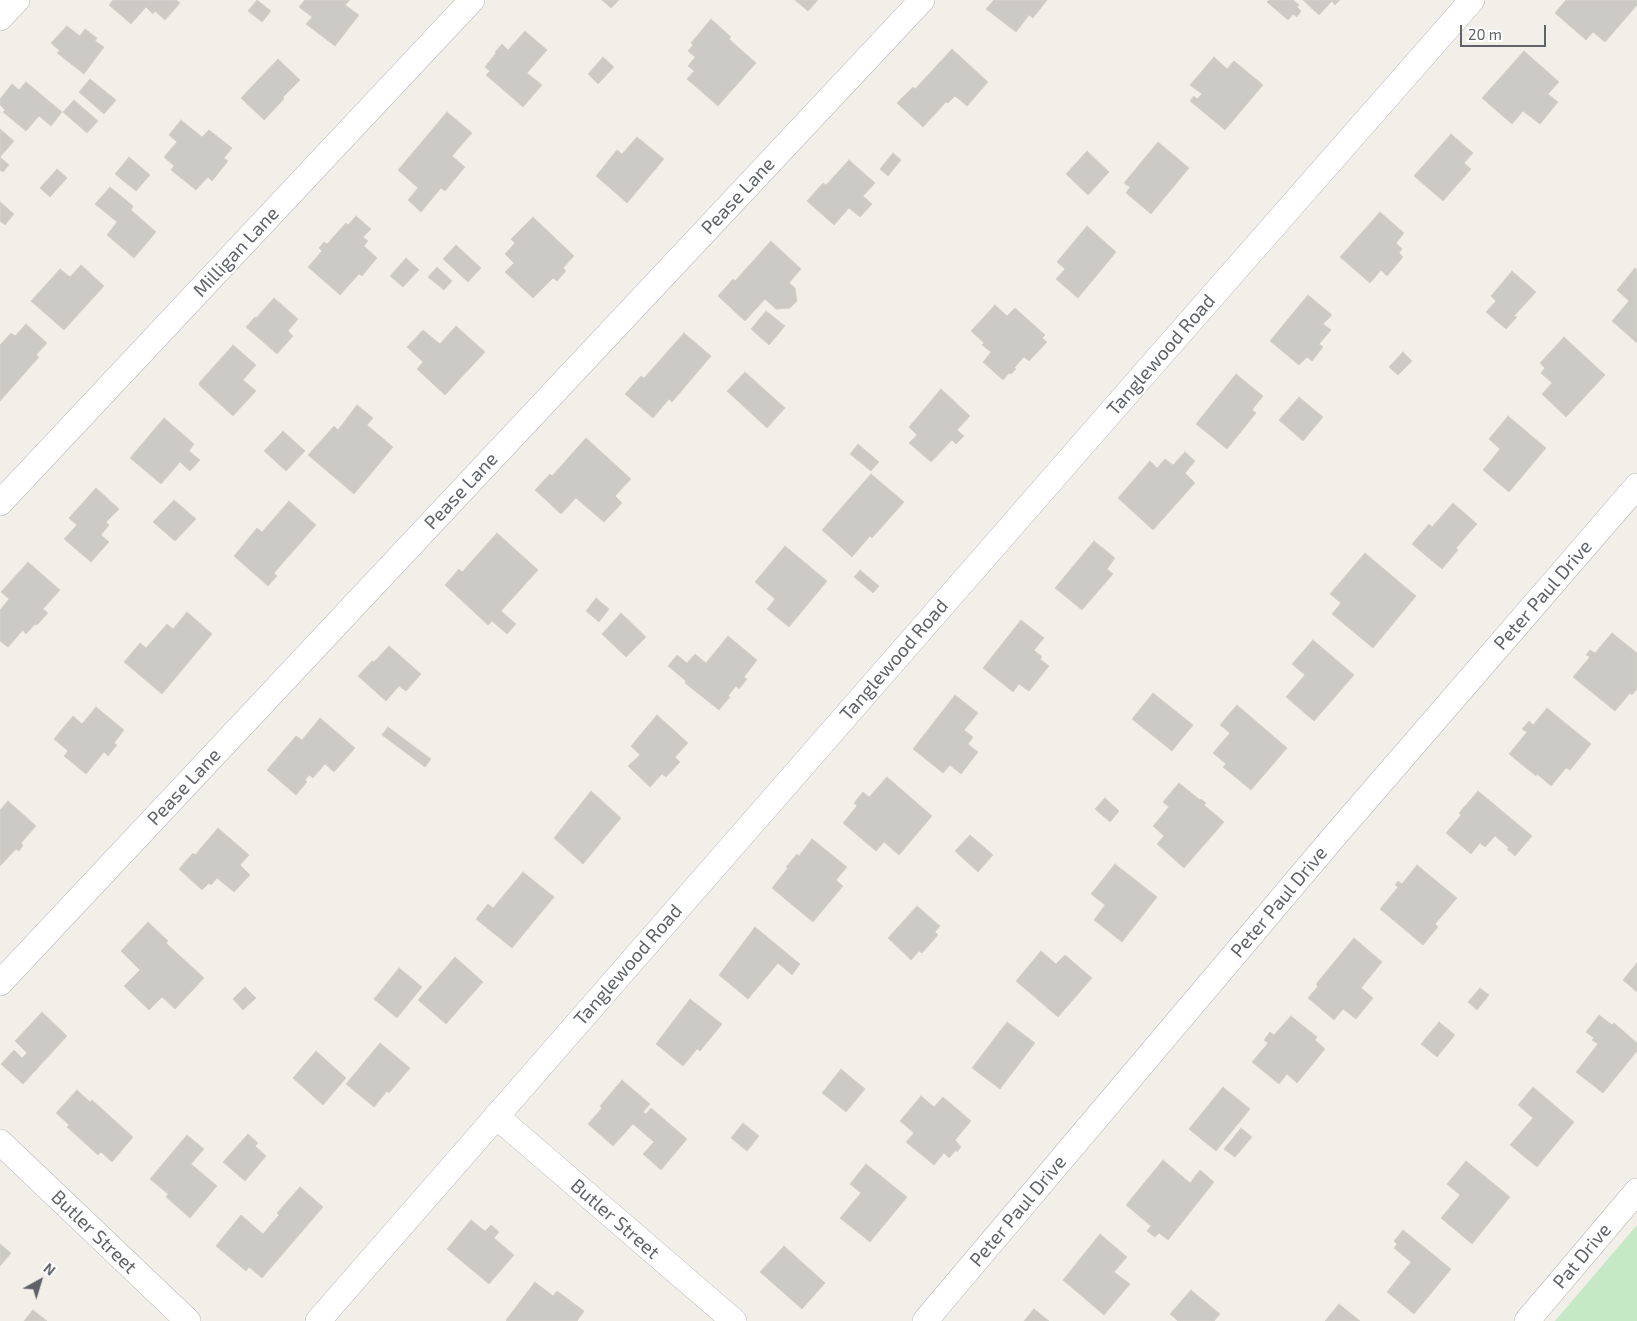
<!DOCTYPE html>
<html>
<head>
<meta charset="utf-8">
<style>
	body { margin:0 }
	#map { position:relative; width:1637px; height:1321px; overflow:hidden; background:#f1efe8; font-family:"Exo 2",sans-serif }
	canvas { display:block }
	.north { position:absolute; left:15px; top:1256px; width:50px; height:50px; -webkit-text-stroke:4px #fff; paint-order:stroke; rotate:39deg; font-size:14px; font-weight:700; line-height:20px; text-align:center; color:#5f6368 }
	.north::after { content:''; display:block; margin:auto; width:18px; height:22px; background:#5f6368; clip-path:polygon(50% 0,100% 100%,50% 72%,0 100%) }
	.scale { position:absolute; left:1460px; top:25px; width:86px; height:22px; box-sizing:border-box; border:2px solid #5f6368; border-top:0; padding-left:6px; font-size:15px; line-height:18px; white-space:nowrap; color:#5f6368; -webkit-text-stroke:4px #fff; paint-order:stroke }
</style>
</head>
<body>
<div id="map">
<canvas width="1637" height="1321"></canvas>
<div class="north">N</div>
<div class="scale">20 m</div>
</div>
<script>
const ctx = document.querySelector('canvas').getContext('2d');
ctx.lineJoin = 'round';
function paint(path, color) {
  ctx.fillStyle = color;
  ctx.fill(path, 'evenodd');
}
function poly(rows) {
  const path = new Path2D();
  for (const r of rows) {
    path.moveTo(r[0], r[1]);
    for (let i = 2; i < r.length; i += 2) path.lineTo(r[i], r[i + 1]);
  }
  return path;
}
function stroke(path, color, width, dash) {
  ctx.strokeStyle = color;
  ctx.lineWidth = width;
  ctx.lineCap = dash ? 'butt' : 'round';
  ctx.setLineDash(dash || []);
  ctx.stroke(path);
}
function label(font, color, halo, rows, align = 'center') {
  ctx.font = font + ' "Exo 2",sans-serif';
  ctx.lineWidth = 4.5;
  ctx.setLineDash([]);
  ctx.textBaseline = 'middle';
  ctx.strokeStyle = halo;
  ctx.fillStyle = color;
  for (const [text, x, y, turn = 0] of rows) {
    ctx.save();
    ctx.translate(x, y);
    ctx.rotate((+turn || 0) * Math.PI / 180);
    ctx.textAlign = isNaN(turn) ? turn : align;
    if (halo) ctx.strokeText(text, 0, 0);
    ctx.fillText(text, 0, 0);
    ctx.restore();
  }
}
paint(poly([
	[1637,1225,1637,1321,1555,1321]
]), '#c5e8c5');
const building = poly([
	[113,0,176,0,180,3,165,20,155,11,153,14,146,7,131,24,109,5,113,0],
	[257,0,271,11,262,22,248,11,257,0],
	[305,0,350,0,345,5,359,15,335,46,306,24,312,17,299,7,305,0],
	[602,0,619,0,611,8,602,0],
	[795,0,818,0,808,11,795,0],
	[994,0,1047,0,1033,18,1029,15,1016,32,986,9,994,0],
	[1269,0,1293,0,1299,5,1297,7,1301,11,1297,17,1293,14,1288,20,1267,2,1269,0],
	[1303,0,1340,0,1335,5,1332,1,1319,15,1303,0],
	[1566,0,1637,0,1637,5,1605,42,1593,32,1586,40,1555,13,1566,0],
	[711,19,731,37,729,39,756,63,718,106,687,79,694,71,688,66,695,57,688,51,693,45,691,43,711,19],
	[67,26,80,36,85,29,97,38,95,41,104,47,84,74,57,53,60,51,51,43,67,26],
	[525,31,547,50,527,73,542,85,523,107,486,75,490,71,485,67,496,53,495,52,502,44,508,50,525,31],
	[952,49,988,82,967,106,955,96,948,103,946,102,923,127,897,103,913,87,915,89,952,49],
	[1524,51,1559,82,1548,94,1558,102,1540,124,1523,111,1512,124,1482,98,1524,51],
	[603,57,614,67,598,84,588,74,603,57],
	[1214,57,1227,69,1234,61,1263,85,1225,130,1190,101,1194,96,1197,99,1202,94,1190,85,1214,57],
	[278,59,300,80,283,97,284,99,264,120,241,98,278,59],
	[90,79,116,100,104,114,79,92,90,79],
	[26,82,62,112,51,126,39,116,26,131,3,112,5,110,0,105,0,99,12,84,19,90,26,82],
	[74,100,98,121,87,133,63,112,74,100],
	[447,112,472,133,452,156,465,167,445,191,441,188,421,212,408,200,418,188,398,170,447,112],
	[181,120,202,137,209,130,232,148,224,158,228,161,212,181,208,177,196,190,171,170,174,166,164,157,177,142,169,135,181,120],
	[0,129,14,141,0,157,0,129],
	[1451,134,1473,153,1464,163,1471,169,1443,201,1414,176,1451,134],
	[637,137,664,159,627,203,596,176,617,150,622,154,637,137],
	[1158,142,1189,168,1151,214,1126,193,1130,187,1124,183,1158,142],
	[1087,151,1109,172,1088,195,1066,174,1087,151],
	[893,153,901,160,888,176,880,169,893,153],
	[0,157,9,165,3,172,0,170,0,157],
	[129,157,150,175,136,191,115,174,129,157],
	[849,160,875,183,863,196,872,204,860,217,849,208,834,225,807,201,823,183,826,185,849,160],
	[57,169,67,178,50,197,40,188,57,169],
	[110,187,133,206,131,210,156,232,134,258,107,235,117,222,95,204,110,187],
	[0,202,14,214,5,225,0,221,0,202],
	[1380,212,1404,233,1396,243,1402,249,1399,253,1403,257,1387,276,1381,270,1370,283,1340,257,1380,212],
	[356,216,371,229,363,237,368,241,364,246,377,258,362,276,359,274,340,295,308,267,322,251,319,248,324,242,327,244,346,223,348,225,356,216],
	[533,217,574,256,563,268,566,271,557,281,553,278,533,298,505,272,514,263,505,254,515,243,511,239,533,217],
	[1087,226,1116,252,1078,298,1056,279,1065,269,1057,262,1087,226],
	[771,241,801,269,789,283,795,288,797,301,790,308,776,309,765,299,745,321,718,296,733,279,735,281,771,241],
	[456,245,481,268,468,282,443,259,456,245],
	[406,258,419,270,403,287,390,276,406,258],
	[81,265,104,286,64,330,31,301,60,269,70,277,81,265],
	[437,267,452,281,444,290,428,277,437,267],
	[1635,268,1637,270,1637,343,1612,321,1629,301,1617,290,1635,268],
	[1512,271,1536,292,1514,316,1517,317,1506,329,1486,312,1496,301,1491,296,1512,271],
	[1308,295,1332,315,1323,324,1331,330,1319,344,1323,347,1312,361,1307,357,1299,365,1270,341,1308,295],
	[274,298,298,319,288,331,293,336,277,354,246,327,255,317,256,318,274,298],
	[995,305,1007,316,1015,308,1045,335,1042,338,1047,342,1029,361,1024,357,1014,368,1016,369,1011,374,1009,373,1003,380,983,362,991,352,982,345,984,343,971,331,995,305],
	[766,311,785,326,769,345,751,329,766,311],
	[26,324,47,343,36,355,39,357,0,401,0,345,11,333,15,336,26,324],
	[456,326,485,352,445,395,417,369,423,362,407,347,423,330,440,344,456,326],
	[684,333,711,356,672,402,669,399,653,418,625,394,641,376,644,378,684,333],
	[1564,337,1605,375,1566,417,1542,394,1552,383,1541,373,1545,368,1540,363,1564,337],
	[233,345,256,365,243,380,256,391,233,416,199,385,200,384,199,383,233,345],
	[1403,352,1412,361,1398,375,1389,367,1403,352],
	[745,372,785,408,767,428,727,391,745,372],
	[1236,374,1263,396,1252,410,1256,413,1227,449,1196,424,1236,374],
	[941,389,970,416,957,430,964,436,956,444,952,440,931,462,909,443,917,435,909,427,941,389],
	[1299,397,1323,417,1303,441,1279,420,1299,397],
	[357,405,373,418,367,425,393,447,354,494,308,455,334,426,338,430,357,405],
	[1508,416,1546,448,1509,492,1483,470,1500,449,1489,439,1508,416],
	[164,418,194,444,189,451,200,460,190,471,180,462,161,484,130,458,164,418],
	[283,431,305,451,286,471,264,451,283,431],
	[586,438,631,479,615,496,622,503,604,522,576,498,561,514,535,490,550,474,552,476,586,438],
	[858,444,879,462,871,471,850,454,858,444],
	[1185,452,1195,461,1185,473,1195,483,1153,530,1118,498,1150,461,1157,468,1165,459,1173,465,1185,452],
	[871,474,904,502,872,538,870,536,852,557,822,530,871,474],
	[96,488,119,509,106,522,109,525,101,535,109,542,91,562,64,539,77,525,69,518,96,488],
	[174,500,196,519,175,541,153,522,174,500],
	[289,501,316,525,274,573,277,576,268,586,234,556,257,528,262,532,289,501],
	[1453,503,1477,524,1456,548,1458,550,1442,569,1412,544,1429,524,1432,527,1453,503],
	[497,533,538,570,501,611,516,624,507,634,492,621,488,625,445,585,459,569,462,572,497,533],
	[1094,541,1115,558,1107,569,1113,574,1082,610,1055,588,1094,541],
	[785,546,827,581,789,627,767,609,775,599,755,582,785,546],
	[1365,553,1416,596,1373,648,1332,614,1341,603,1330,594,1365,553],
	[28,562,60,590,43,609,48,613,37,625,35,624,26,634,23,630,8,647,0,641,0,610,9,599,1,592,28,562],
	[860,570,879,586,873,593,854,577,860,570],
	[596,598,609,609,599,622,586,611,596,598],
	[187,612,212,634,162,694,124,662,140,643,146,648,167,624,173,629,187,612],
	[621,613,646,637,626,657,602,634,621,613],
	[1021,620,1044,638,1034,650,1042,657,1040,659,1049,666,1029,691,1019,684,1013,692,983,668,1021,620],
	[1612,633,1637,653,1637,689,1632,695,1630,693,1615,711,1573,677,1590,657,1586,655,1590,650,1595,653,1612,633],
	[728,636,757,660,744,677,747,679,739,689,736,686,728,696,730,697,719,710,685,683,686,681,668,666,677,655,687,663,695,654,706,663,728,636],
	[1313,640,1354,675,1314,721,1286,697,1305,675,1292,664,1313,640],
	[389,646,421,674,406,691,399,686,386,701,358,676,372,661,374,662,389,646],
	[1153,693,1193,725,1172,751,1132,719,1153,693],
	[955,695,978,713,964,730,973,737,968,744,978,752,961,774,950,765,943,773,913,749,955,695],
	[1237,705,1287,748,1251,790,1223,767,1226,764,1213,753,1230,733,1220,725,1237,705],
	[96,707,124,730,114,743,117,745,108,756,104,752,86,774,64,756,68,751,54,739,73,716,82,724,96,707],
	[1547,708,1591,744,1570,770,1566,768,1551,786,1537,774,1536,776,1509,754,1527,732,1522,729,1529,721,1533,725,1547,708],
	[657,715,688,743,675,757,680,762,666,777,662,774,650,787,628,766,640,755,631,746,657,715],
	[320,718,355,748,334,772,325,764,313,778,309,775,305,780,307,782,296,795,267,770,296,736,302,740,320,718],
	[388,727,431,759,425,767,382,735,388,727],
	[887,777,932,816,899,855,884,842,876,851,843,823,857,806,854,803,863,792,869,797,887,777],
	[1179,783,1200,800,1201,799,1206,803,1204,805,1224,822,1184,868,1157,844,1164,836,1153,826,1169,807,1163,802,1179,783],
	[591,791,621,818,583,864,554,838,591,791],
	[1478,791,1532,836,1515,856,1507,849,1509,848,1495,836,1485,847,1480,843,1471,854,1446,833,1461,815,1459,813,1478,791],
	[1105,798,1119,811,1110,822,1095,809,1105,798],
	[8,801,36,826,21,843,23,845,19,851,16,849,0,866,0,810,8,801],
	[218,828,249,855,240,865,250,875,234,892,217,878,211,885,209,883,202,890,179,869,193,853,195,855,218,828],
	[970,835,993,855,978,872,955,851,970,835],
	[812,839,847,867,836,880,843,886,813,922,772,888,788,868,786,867,797,854,799,856,812,839],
	[1115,864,1157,897,1122,942,1094,920,1105,905,1091,894,1115,864],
	[1417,865,1457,898,1435,924,1438,927,1423,945,1380,909,1398,887,1395,885,1398,881,1402,884,1417,865],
	[523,872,554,897,512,948,476,919,488,904,493,908,523,872],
	[917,906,940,926,935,932,938,935,922,953,919,951,911,960,888,938,917,906],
	[148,922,168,941,166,943,204,978,175,1009,162,997,149,1010,124,986,140,970,121,951,148,922],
	[755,927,800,964,792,975,778,963,748,999,719,975,755,927],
	[1354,938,1382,962,1361,988,1373,998,1356,1019,1343,1009,1334,1020,1308,998,1318,986,1316,984,1354,938],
	[1041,951,1056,964,1065,955,1092,978,1058,1017,1016,981,1041,951],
	[455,957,483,982,446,1024,418,1000,455,957],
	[1637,963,1637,992,1623,980,1637,963],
	[399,968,422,987,397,1018,374,999,399,968],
	[245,987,256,998,243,1010,233,999,245,987],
	[1480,988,1489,995,1477,1010,1468,1002,1480,988],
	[690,999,722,1024,700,1051,697,1049,683,1066,656,1044,690,999],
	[42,1012,67,1036,23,1084,1,1064,14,1050,22,1058,27,1053,15,1041,42,1012],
	[1599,1015,1612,1025,1614,1023,1637,1043,1637,1051,1603,1093,1576,1072,1598,1044,1592,1040,1594,1038,1586,1032,1599,1015],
	[1291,1016,1317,1037,1315,1040,1325,1049,1297,1083,1287,1074,1279,1084,1252,1062,1268,1043,1264,1040,1270,1032,1274,1035,1291,1016],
	[1007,1022,1035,1043,1000,1089,972,1068,1007,1022],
	[1439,1022,1455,1035,1437,1057,1421,1044,1439,1022],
	[380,1043,410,1068,389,1093,387,1091,374,1107,346,1084,380,1043],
	[316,1051,346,1078,323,1105,293,1078,316,1051],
	[841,1069,865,1089,846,1112,822,1093,841,1069],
	[622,1080,650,1104,643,1112,646,1114,651,1108,687,1139,661,1170,643,1154,654,1142,633,1124,613,1146,588,1124,602,1108,600,1106,622,1080],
	[1223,1087,1250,1109,1216,1151,1189,1129,1223,1087],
	[1533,1087,1574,1122,1537,1167,1510,1145,1533,1118,1518,1105,1533,1087],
	[77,1090,90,1102,92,1100,133,1137,112,1162,101,1152,98,1155,67,1127,69,1125,56,1113,77,1090],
	[921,1096,934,1107,943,1097,971,1121,955,1140,961,1147,957,1152,956,1150,949,1158,944,1153,934,1165,906,1142,914,1133,900,1121,921,1096],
	[743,1123,759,1136,747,1151,731,1138,743,1123],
	[1241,1128,1252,1137,1235,1157,1224,1149,1241,1128],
	[248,1134,258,1143,255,1146,266,1156,245,1181,223,1162,248,1134],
	[187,1135,204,1149,191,1164,217,1186,190,1218,166,1197,168,1194,150,1179,187,1135],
	[1163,1160,1190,1183,1200,1170,1214,1182,1168,1240,1159,1233,1155,1237,1147,1231,1151,1226,1126,1205,1163,1160],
	[1466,1161,1510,1197,1472,1244,1441,1218,1460,1195,1447,1184,1466,1161],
	[866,1164,907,1197,870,1242,840,1218,861,1193,850,1184,866,1164],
	[300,1187,323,1207,262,1278,249,1267,246,1271,216,1246,241,1215,263,1234,279,1215,277,1213,300,1187],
	[471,1220,485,1231,491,1225,499,1232,494,1238,514,1255,489,1284,447,1249,471,1220],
	[1403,1230,1451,1269,1414,1314,1387,1292,1411,1262,1394,1248,1397,1244,1394,1241,1403,1230],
	[1100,1234,1127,1257,1114,1272,1130,1284,1104,1315,1063,1280,1100,1234],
	[0,1244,11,1253,0,1266,0,1244],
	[784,1246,825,1283,802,1309,760,1272,784,1246],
	[535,1282,553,1296,557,1291,584,1311,577,1321,507,1321,506,1320,535,1282],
	[1191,1290,1220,1314,1214,1321,1178,1321,1170,1314,1191,1290],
	[1339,1304,1360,1321,1325,1321,1339,1304],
	[1034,1309,1049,1321,1024,1321,1034,1309],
	[33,1310,47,1321,24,1321,33,1310]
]);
paint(building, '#cccac5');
stroke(building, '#d6d1c6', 1);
const minor = poly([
	[0,18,17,0],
	[0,503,472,0],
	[0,983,922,0],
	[496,1116,734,1321],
	[0,1142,188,1321],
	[318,1321,1145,373,1472,0],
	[925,1321,1332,839,1637,486],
	[1527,1321,1637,1191]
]);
stroke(minor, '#b5b8bc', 26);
stroke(minor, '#fff', 25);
label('19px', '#5f6368', '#fff', [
	["Pease Lane",738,196,-47],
	["Milligan Lane",236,252,-47],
	["Tanglewood Road",1161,355,-49],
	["Pease Lane",461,491,-47],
	["Peter Paul Drive",1543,595,-49],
	["Tanglewood Road",894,660,-49],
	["Pease Lane",184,787,-47],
	["Peter Paul Drive",1279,902,-50],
	["Tanglewood Road",628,965,-49],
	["Peter Paul Drive",1018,1211,-50],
	["Butler Street",615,1219,41],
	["Butler Street",94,1232,44],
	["Pat Drive",1582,1256,-50]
]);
</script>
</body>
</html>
